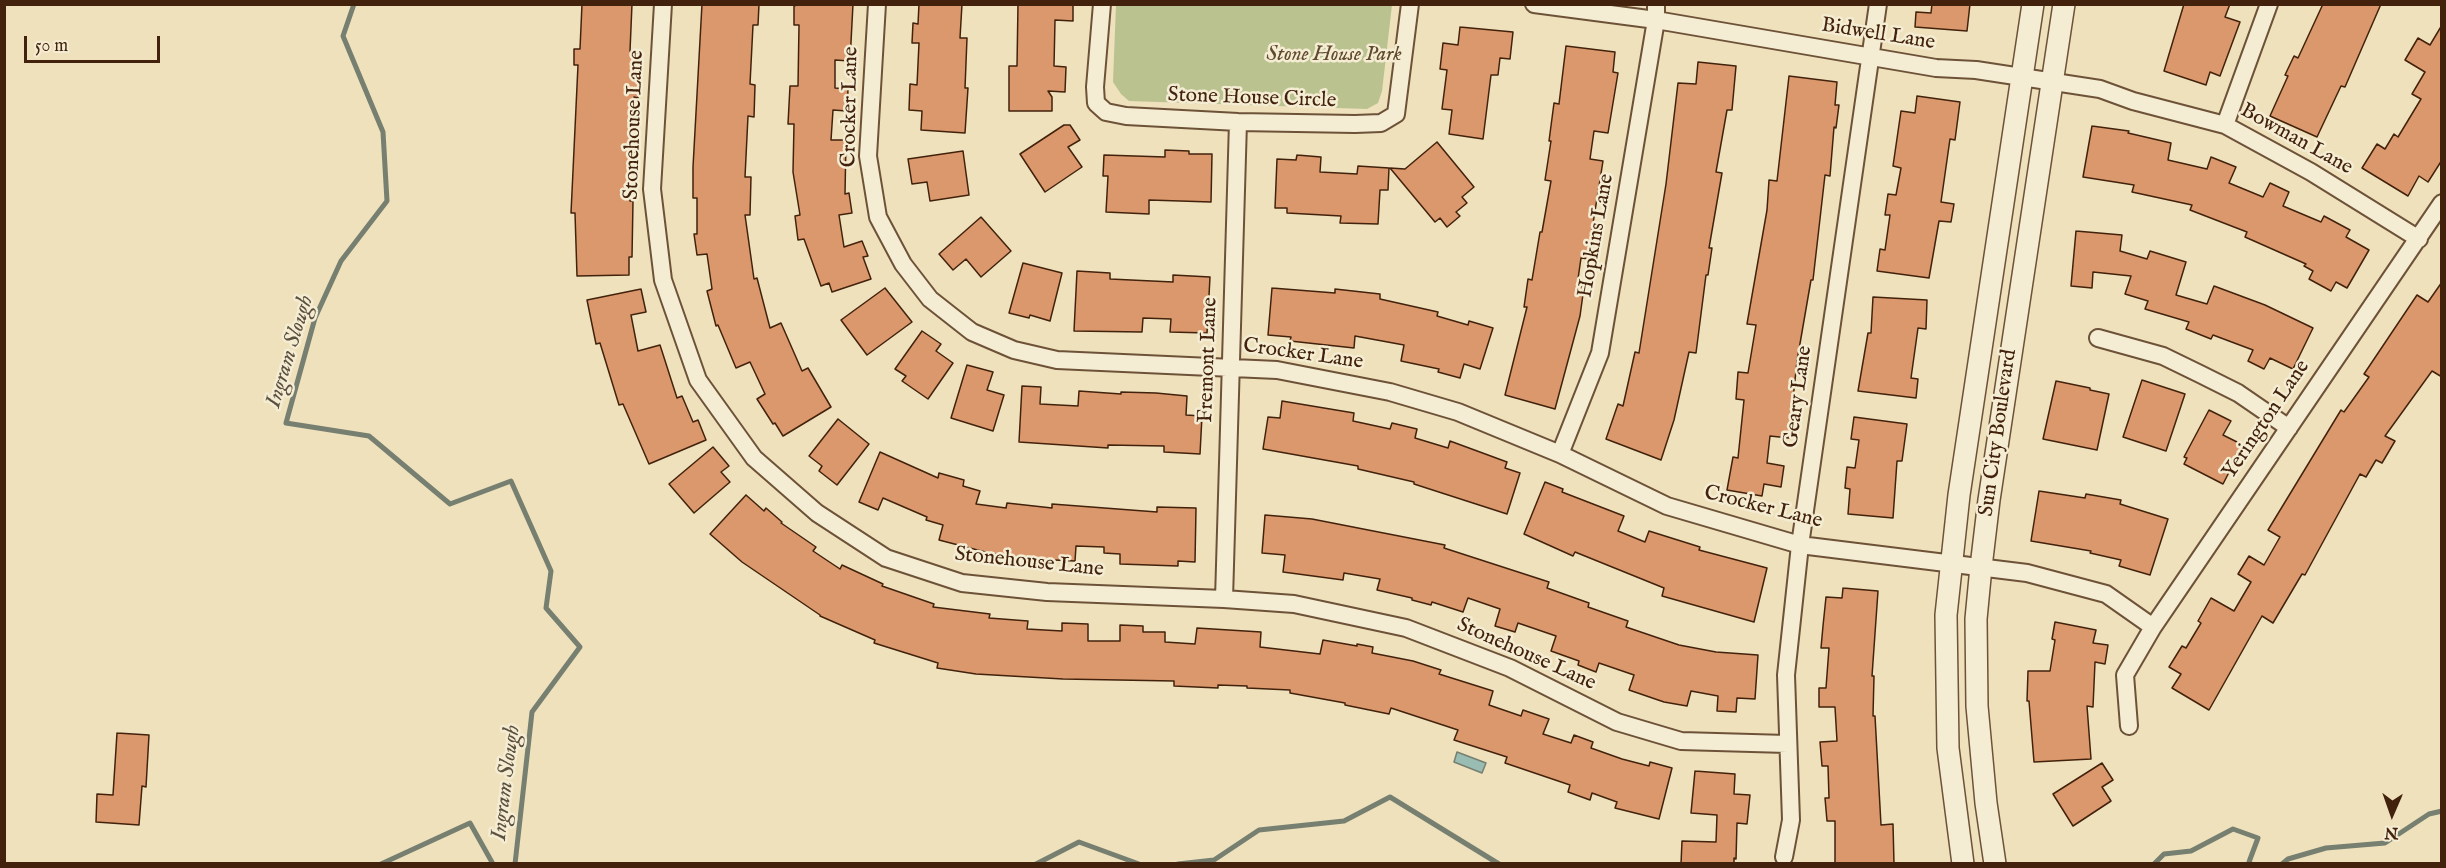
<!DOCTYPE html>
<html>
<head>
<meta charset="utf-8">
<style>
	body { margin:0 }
	#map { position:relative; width:2446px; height:868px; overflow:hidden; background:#eee1bc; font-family:"IM FELL English",serif }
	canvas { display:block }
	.frame { position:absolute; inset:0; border:6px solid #42220c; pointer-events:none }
	.north { position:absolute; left:2362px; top:784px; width:60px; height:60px; -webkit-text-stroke:4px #f4ecd3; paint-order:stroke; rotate:182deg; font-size:16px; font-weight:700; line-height:24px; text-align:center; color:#42220c }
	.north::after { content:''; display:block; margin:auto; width:21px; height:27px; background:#42220c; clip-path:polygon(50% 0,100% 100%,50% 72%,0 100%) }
	.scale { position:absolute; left:24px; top:36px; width:136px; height:27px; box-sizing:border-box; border:3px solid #42220c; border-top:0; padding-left:8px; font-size:18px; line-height:21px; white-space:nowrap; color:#42220c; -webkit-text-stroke:4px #f4ecd3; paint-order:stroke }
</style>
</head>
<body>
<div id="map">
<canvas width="2446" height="868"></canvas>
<div class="frame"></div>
<div class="north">N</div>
<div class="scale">50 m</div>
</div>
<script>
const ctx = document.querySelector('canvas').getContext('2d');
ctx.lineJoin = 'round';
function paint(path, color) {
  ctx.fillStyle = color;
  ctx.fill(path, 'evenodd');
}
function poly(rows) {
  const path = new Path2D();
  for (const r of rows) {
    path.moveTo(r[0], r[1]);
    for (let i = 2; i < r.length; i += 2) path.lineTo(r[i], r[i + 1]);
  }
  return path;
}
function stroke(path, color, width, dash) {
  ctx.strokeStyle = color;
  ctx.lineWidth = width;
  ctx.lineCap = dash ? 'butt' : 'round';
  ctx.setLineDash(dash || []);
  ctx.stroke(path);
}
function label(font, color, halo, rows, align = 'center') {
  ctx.font = font + ' "IM FELL English",serif';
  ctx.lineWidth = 5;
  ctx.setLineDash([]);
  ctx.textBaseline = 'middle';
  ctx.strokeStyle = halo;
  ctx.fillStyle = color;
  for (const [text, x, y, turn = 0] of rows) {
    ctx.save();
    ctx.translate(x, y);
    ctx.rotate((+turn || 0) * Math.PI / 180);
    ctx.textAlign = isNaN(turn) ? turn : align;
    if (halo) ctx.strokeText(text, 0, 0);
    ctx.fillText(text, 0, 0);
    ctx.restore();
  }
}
paint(poly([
	[1116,5,1392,5,1382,91,1378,103,1367,109,1129,101,1121,94,1113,82]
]), '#bac28f');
const water = poly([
	[1457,752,1486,763,1482,773,1454,762,1457,752]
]);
paint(water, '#99bdb2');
stroke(water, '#767f70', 1.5);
stroke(poly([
	[354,4,343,36,383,132,387,201,341,261,315,318,286,423,369,436,450,504,511,481,551,571,546,608,580,647,532,712,515,864],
	[381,864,470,823,493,864],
	[1036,864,1079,842,1139,864],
	[1178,864,1214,860,1259,830,1344,821,1390,797,1499,864],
	[2154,864,2164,854,2191,851,2233,829,2258,838,2249,862,2251,864],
	[2282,864,2288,859,2326,848,2385,843,2429,814,2442,811]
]), '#767f70', 5);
const building = poly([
	[582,4,632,4,630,51,637,52,636,80,639,80,638,98,634,97,632,140,636,140,635,155,632,155,630,201,633,201,632,257,629,257,629,275,577,276,575,213,571,213,578,65,574,65,574,49,580,49,582,4],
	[702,4,759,4,758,25,753,25,750,84,755,85,754,117,748,116,745,177,751,177,750,215,745,215,754,279,757,278,770,328,781,323,802,371,808,368,831,407,783,436,775,423,773,424,757,399,765,394,750,362,736,368,718,325,716,326,707,291,712,289,707,254,697,255,694,234,697,234,697,198,693,198,693,167,702,4],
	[800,4,853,4,850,61,835,60,835,88,848,89,847,111,833,110,831,140,846,140,845,194,849,193,852,213,839,215,844,247,862,241,868,256,863,257,871,279,832,292,829,283,821,286,804,239,798,240,795,216,800,215,793,172,794,124,788,124,790,86,798,86,799,25,794,25,794,6,800,4],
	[919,4,962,4,960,38,967,38,965,88,968,88,965,133,921,130,922,111,909,110,910,84,917,85,919,43,912,43,913,23,918,24,919,4],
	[1018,4,1073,4,1073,21,1055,20,1054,66,1066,67,1065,92,1048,91,1052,97,1052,111,1009,111,1009,66,1017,66,1018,4],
	[1932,4,1970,4,1967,31,1915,27,1916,12,1931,13,1932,4],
	[2184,4,2230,4,2225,17,2240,22,2220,76,2210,72,2206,85,2164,71,2184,4],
	[2323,4,2381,4,2345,87,2341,86,2317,137,2270,116,2288,76,2285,75,2294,56,2298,58,2323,4],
	[2442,25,2442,160,2428,182,2419,176,2408,196,2362,168,2377,144,2385,149,2394,134,2398,137,2421,99,2412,94,2425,72,2405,60,2418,38,2430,45,2442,25],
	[1460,27,1513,32,1510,59,1500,58,1498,75,1491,75,1483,139,1449,134,1452,110,1442,109,1447,70,1440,69,1443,43,1458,45,1460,27],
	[1566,46,1615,52,1613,72,1618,73,1608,133,1594,131,1590,159,1603,161,1591,236,1593,237,1590,259,1581,258,1577,286,1584,287,1580,316,1555,409,1505,395,1527,307,1524,307,1528,279,1532,280,1540,232,1542,232,1551,181,1545,180,1551,141,1549,141,1554,103,1559,104,1566,46],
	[1698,62,1736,66,1732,110,1727,110,1716,172,1722,173,1709,248,1712,248,1708,275,1706,275,1696,353,1689,352,1674,420,1661,460,1606,439,1618,404,1623,406,1635,352,1639,353,1666,184,1678,83,1696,84,1698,62],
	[1789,76,1837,82,1835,105,1839,105,1836,128,1834,127,1830,176,1825,175,1813,280,1811,280,1797,361,1789,438,1770,436,1767,463,1784,466,1781,487,1764,484,1762,496,1727,490,1733,457,1738,458,1744,400,1736,399,1738,372,1748,373,1756,325,1747,324,1767,210,1769,180,1777,181,1789,76],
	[1917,96,1960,102,1955,140,1950,139,1941,202,1954,204,1951,222,1939,221,1929,278,1877,271,1880,249,1885,250,1890,215,1885,215,1888,194,1896,195,1901,168,1893,166,1901,111,1915,113,1917,96],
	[1064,125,1070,125,1080,140,1068,147,1082,167,1045,192,1020,154,1064,125],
	[2092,126,2129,131,2128,133,2171,143,2168,160,2207,169,2211,157,2236,167,2229,183,2263,197,2270,183,2289,192,2283,206,2321,222,2324,216,2350,230,2346,237,2369,250,2347,288,2336,282,2331,291,2309,279,2313,271,2304,266,2306,264,2245,237,2247,232,2190,210,2192,205,2132,192,2134,185,2083,177,2092,126],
	[1437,142,1474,187,1462,197,1467,203,1456,212,1460,216,1447,227,1440,218,1435,222,1390,168,1405,169,1437,142],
	[1165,150,1189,151,1189,154,1212,154,1211,202,1149,200,1149,214,1106,212,1108,176,1103,176,1104,155,1165,157,1165,150],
	[963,151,969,195,930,201,927,182,912,184,908,159,963,151],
	[1297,155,1321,157,1320,172,1357,174,1358,166,1389,168,1388,190,1380,190,1378,224,1340,223,1341,216,1287,213,1287,208,1275,208,1277,159,1296,160,1297,155],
	[981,217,1011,251,981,277,966,259,953,270,939,254,981,217],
	[2076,231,2122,235,2120,251,2147,259,2150,251,2186,262,2176,295,2207,304,2214,286,2265,305,2313,328,2293,369,2270,358,2264,369,2248,361,2253,350,2213,335,2211,339,2186,329,2189,322,2145,309,2148,301,2125,294,2131,276,2093,272,2092,288,2071,286,2076,231],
	[1023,263,1062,273,1050,321,1030,315,1029,318,1009,313,1023,263],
	[1077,271,1110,273,1110,279,1173,282,1173,275,1210,277,1207,333,1170,332,1171,319,1143,318,1142,332,1074,331,1077,271],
	[2442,282,2442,377,2432,371,2385,436,2395,441,2382,463,2376,460,2366,477,2360,474,2305,575,2302,574,2273,623,2262,616,2209,710,2172,688,2181,674,2169,667,2182,646,2186,648,2201,623,2198,621,2211,598,2234,611,2251,582,2238,574,2249,556,2264,565,2280,537,2268,530,2341,410,2344,412,2369,377,2364,374,2417,295,2428,302,2442,282],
	[885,288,912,322,867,355,841,320,885,288],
	[1272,288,1335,293,1335,289,1380,294,1380,299,1438,312,1437,316,1468,325,1469,321,1493,328,1480,369,1464,364,1460,378,1438,372,1439,369,1401,361,1404,345,1355,336,1354,348,1290,341,1291,337,1268,335,1272,288],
	[641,289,646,312,631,315,638,351,660,345,677,398,682,396,693,422,698,420,706,440,649,464,623,404,619,405,600,343,596,344,587,300,641,289],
	[1873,297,1927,300,1926,329,1918,328,1911,378,1918,379,1916,398,1858,391,1868,333,1871,333,1873,297],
	[922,331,941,344,936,351,953,363,928,399,902,381,906,376,895,369,922,331],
	[967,365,993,372,987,390,1004,395,993,431,951,418,967,365],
	[2142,380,2185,394,2166,451,2123,437,2142,380],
	[2056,381,2090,388,2090,390,2109,394,2097,450,2043,439,2056,381],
	[1022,386,1041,387,1040,404,1078,406,1079,391,1121,394,1121,392,1156,393,1187,396,1186,415,1202,416,1200,454,1164,452,1164,446,1108,445,1108,448,1019,442,1022,386],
	[1282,401,1354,413,1353,421,1390,429,1392,423,1417,429,1415,438,1448,448,1450,441,1507,462,1505,468,1520,473,1507,514,1414,484,1414,482,1358,469,1358,466,1263,449,1268,417,1280,418,1282,401],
	[2209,410,2231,421,2223,435,2243,445,2223,484,2184,464,2187,458,2184,457,2209,410],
	[1854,417,1907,424,1902,461,1897,461,1893,518,1848,514,1850,489,1845,488,1847,467,1855,468,1859,440,1851,439,1854,417],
	[838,419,869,444,837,485,819,471,822,466,809,456,838,419],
	[713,447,729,466,721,472,730,482,694,513,669,484,713,447],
	[880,452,938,478,939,473,964,480,963,486,980,491,976,504,1006,508,1007,503,1052,508,1052,504,1157,512,1157,507,1196,508,1195,562,1178,561,1178,566,1120,564,1120,554,1104,553,1104,547,1076,546,1075,561,1034,559,989,553,939,540,943,525,926,520,927,517,883,498,878,510,859,502,880,452],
	[1545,482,1563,489,1562,492,1624,516,1618,531,1645,542,1649,531,1700,547,1699,550,1767,568,1754,622,1662,596,1664,588,1575,552,1573,556,1524,534,1545,482],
	[2039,491,2085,498,2086,494,2121,500,2120,504,2168,519,2150,575,2119,566,2121,560,2090,553,2091,551,2031,541,2039,491],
	[746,495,764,511,766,508,782,522,781,523,816,547,813,551,840,569,842,565,883,584,882,586,934,604,933,607,990,614,989,618,1028,621,1027,629,1062,631,1062,623,1088,624,1088,641,1120,641,1120,625,1143,626,1143,632,1165,632,1165,642,1195,644,1197,628,1261,632,1260,647,1320,654,1323,640,1357,646,1357,644,1373,647,1372,653,1413,661,1441,670,1439,674,1493,691,1489,705,1521,716,1523,710,1549,719,1543,734,1571,743,1574,735,1593,742,1591,748,1622,759,1649,766,1650,762,1672,768,1659,819,1615,808,1617,802,1592,793,1590,800,1568,792,1570,785,1505,763,1507,757,1454,740,1458,730,1391,708,1389,714,1345,705,1345,703,1290,693,1290,690,1247,688,1247,686,1218,685,1218,688,1174,686,1174,681,1063,679,976,674,937,668,938,663,874,643,875,640,820,616,820,615,742,562,710,534,746,495],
	[1265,515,1312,519,1445,545,1444,548,1549,582,1547,588,1589,603,1588,607,1628,621,1626,627,1679,645,1716,652,1758,655,1755,699,1737,698,1736,712,1717,711,1718,696,1691,691,1687,706,1664,702,1629,690,1634,675,1599,663,1596,672,1578,665,1579,661,1551,651,1556,636,1518,623,1515,632,1495,626,1500,609,1468,598,1463,612,1432,602,1431,605,1412,600,1412,598,1377,590,1380,579,1344,573,1343,580,1283,572,1285,555,1262,553,1265,515],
	[1843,588,1878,591,1872,676,1874,676,1873,716,1875,716,1881,825,1893,824,1894,864,1835,864,1835,821,1827,821,1825,798,1829,798,1828,766,1822,766,1820,742,1837,741,1835,707,1819,707,1819,688,1826,688,1829,648,1821,648,1823,626,1826,597,1842,598,1843,588],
	[2055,622,2096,630,2093,643,2108,645,2105,664,2095,662,2093,707,2087,706,2091,759,2034,762,2029,701,2027,701,2028,671,2050,671,2055,640,2052,639,2055,622],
	[117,733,149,735,146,787,142,786,139,825,96,822,97,794,113,795,117,733],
	[2102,763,2113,780,2102,787,2111,801,2073,826,2053,794,2102,763],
	[1695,771,1735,774,1734,794,1750,795,1747,824,1737,823,1736,859,1734,858,1734,864,1681,864,1682,841,1716,842,1717,815,1691,813,1695,771]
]);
paint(building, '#db986c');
stroke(building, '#42220c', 1.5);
const minor = poly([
	[663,4,652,189,663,280,698,380,754,458,817,513,886,558,962,583,1047,592,1224,599,1294,604,1406,628,1510,668,1617,722,1681,741,1787,744],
	[877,4,868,156,878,217,903,264,930,299,972,332,1014,350,1057,360,1277,370,1390,392,1458,412,1560,454,1667,506,1800,545,2027,573,2106,594,2153,627],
	[1102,4,1095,87,1096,103,1106,112,1126,116,1238,122,1355,124,1381,123,1396,114,1410,4],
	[1534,4,1656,20,1936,68,1976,70,2100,89,2133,101,2225,125,2311,172,2419,239],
	[2225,125,2269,4],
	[2098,338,2163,356,2200,374,2238,393,2289,428],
	[1560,454,1600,353,1656,20,1656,4],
	[1224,599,1238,122],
	[2129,726,2125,675,2153,627,2442,203],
	[1784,857,1791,820,1786,675,1800,545,1878,4]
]);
const tertiary = poly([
	[1963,864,1948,748,1946,615,1959,495,2033,4],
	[1995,864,1986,803,1977,706,1976,619,1981,567,1989,500,2064,4]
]);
stroke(minor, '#6d5238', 20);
stroke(tertiary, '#6d5238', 24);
stroke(minor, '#f4ecd3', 16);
stroke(tertiary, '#f4ecd3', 21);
label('21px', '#42220c', '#f4ecd3', [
	["Bidwell Lane",1878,35,9],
	["Stone House Circle",1252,99,2],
	["Crocker Lane",851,107,-89],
	["Stonehouse Lane",635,125,-88],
	["Bowman Lane",2296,140,29],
	["Hopkins Lane",1597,236,-80],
	["Crocker Lane",1303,355,8],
	["Fremont Lane",1209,360,-88],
	["Geary Lane",1799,397,-82],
	["Yerington Lane",2267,420,-56],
	["Sun City Boulevard",1999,433,-82],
	["Crocker Lane",1763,508,14],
	["Stonehouse Lane",1029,563,6],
	["Stonehouse Lane",1526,655,24]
]);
label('italic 21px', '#604a2d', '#f4ecd3', [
	["Stone House Park",1334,56]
]);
label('italic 22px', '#5c503e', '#f4ecd3', [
	["Ingram Slough",291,352,-73],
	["Ingram Slough",507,783,-83]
]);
</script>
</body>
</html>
